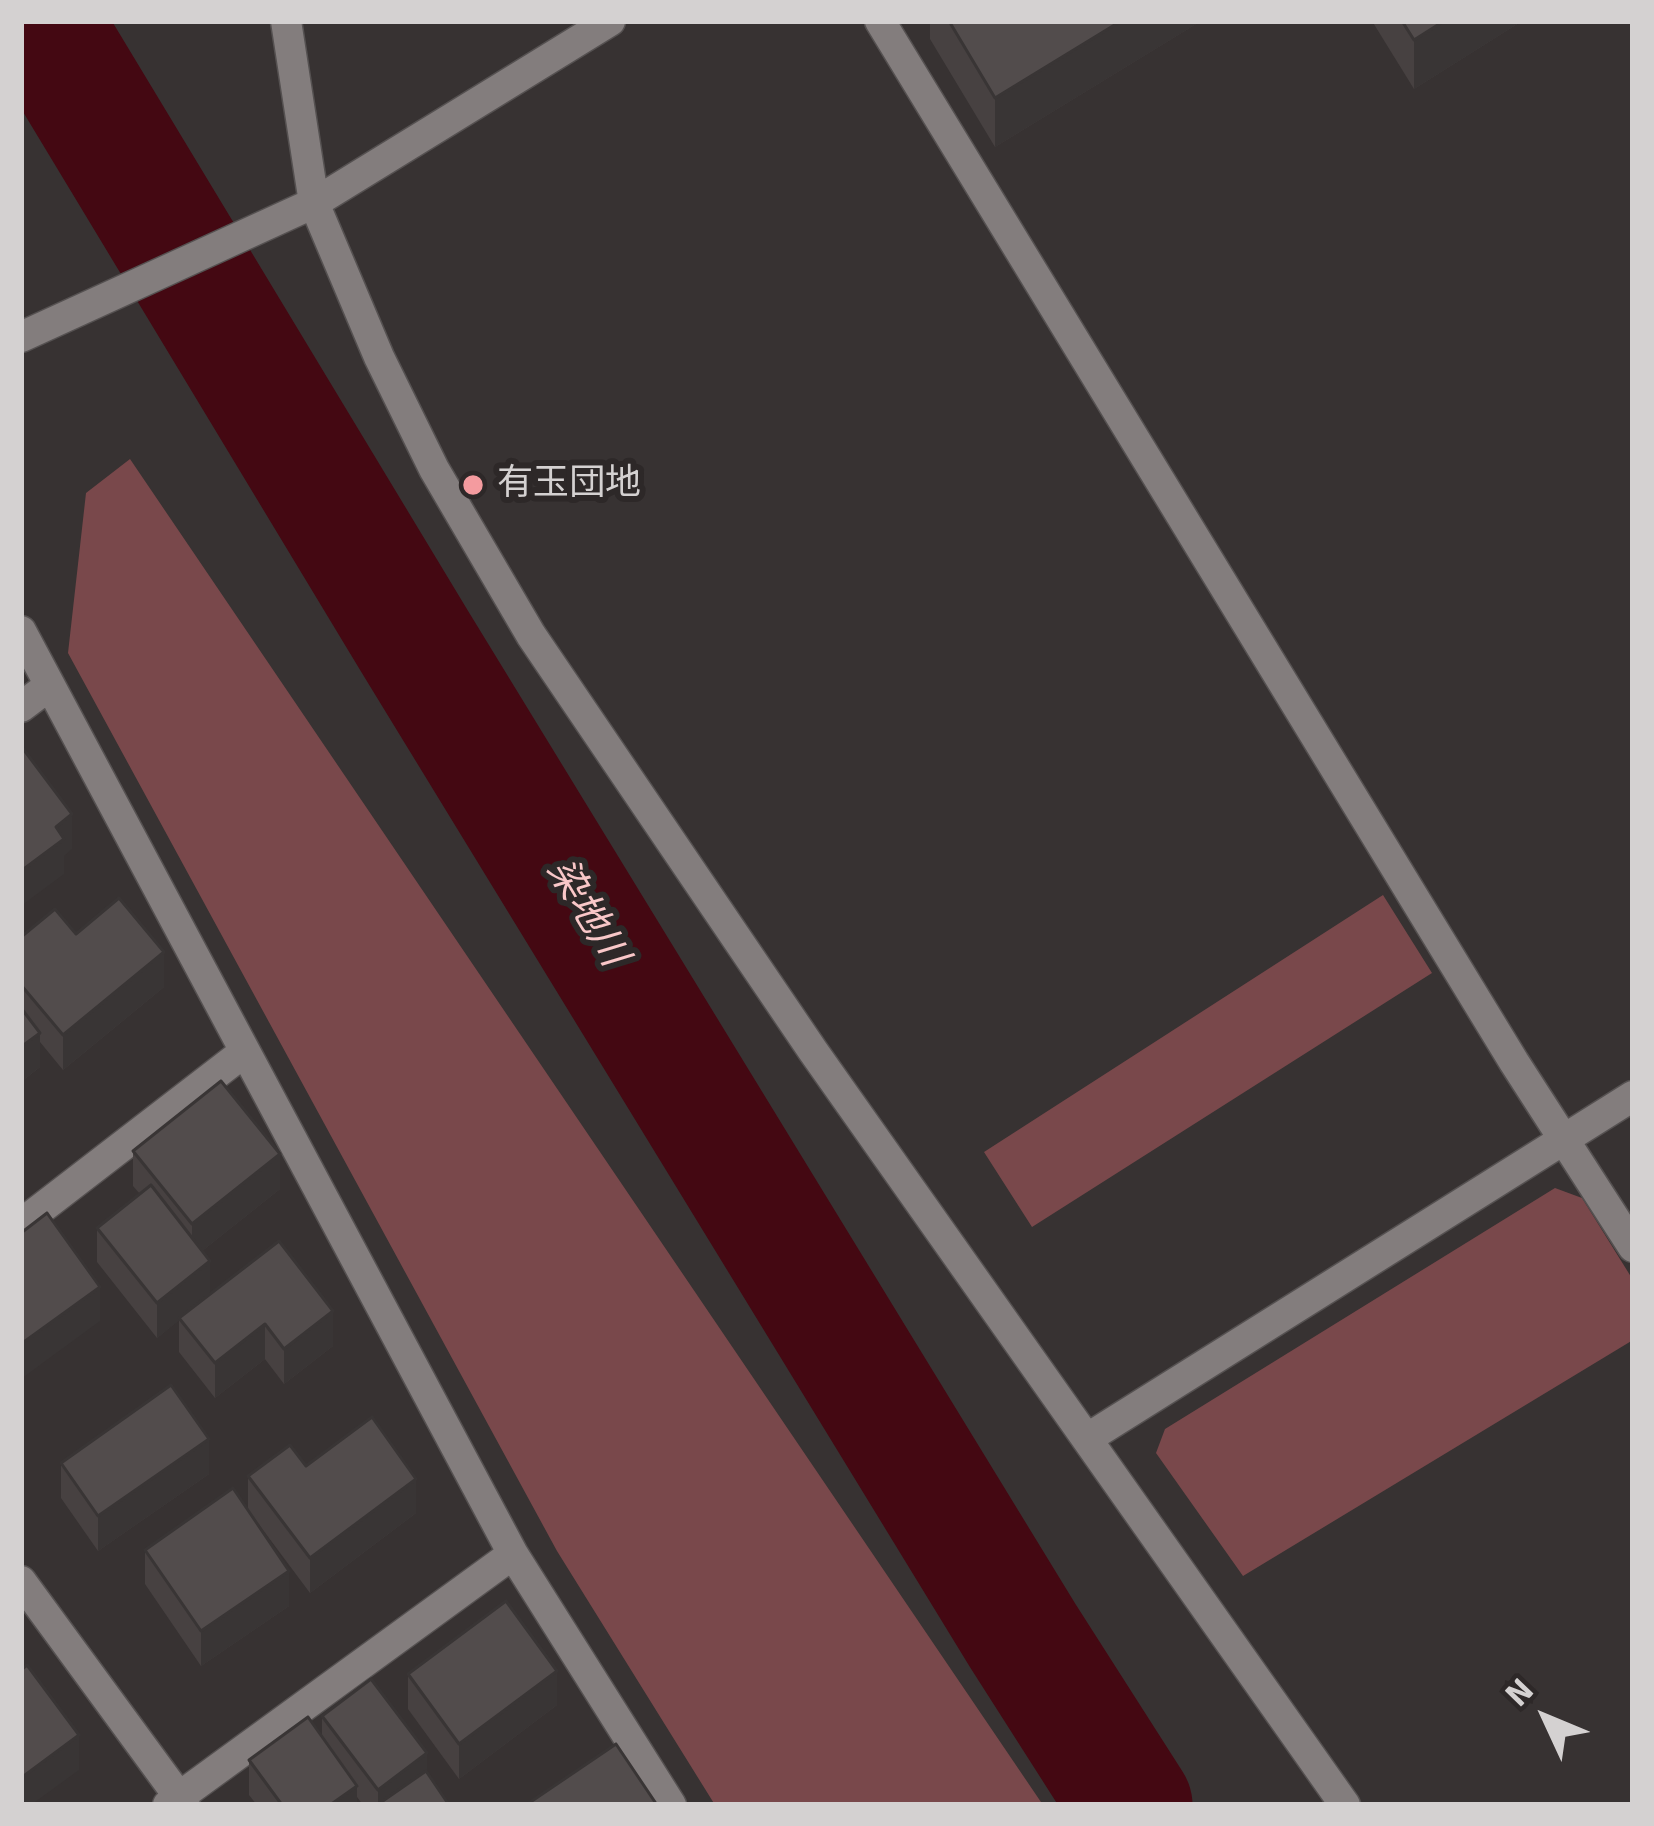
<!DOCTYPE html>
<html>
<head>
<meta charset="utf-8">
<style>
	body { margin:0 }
	#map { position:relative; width:1654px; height:1826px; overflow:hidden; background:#373232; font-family:Signika,sans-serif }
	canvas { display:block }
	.frame { position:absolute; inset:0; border:24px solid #d4d1d1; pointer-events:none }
	.north { position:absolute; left:1486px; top:1658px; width:120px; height:120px; -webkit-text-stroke:9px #2d2828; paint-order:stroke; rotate:314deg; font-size:33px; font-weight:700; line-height:48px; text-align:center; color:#d4d1d1 }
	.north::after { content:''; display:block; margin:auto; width:42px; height:54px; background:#d4d1d1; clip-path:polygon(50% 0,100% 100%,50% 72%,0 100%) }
</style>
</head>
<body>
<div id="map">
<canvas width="1654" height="1826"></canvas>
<div class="frame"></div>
<div class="north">N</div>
</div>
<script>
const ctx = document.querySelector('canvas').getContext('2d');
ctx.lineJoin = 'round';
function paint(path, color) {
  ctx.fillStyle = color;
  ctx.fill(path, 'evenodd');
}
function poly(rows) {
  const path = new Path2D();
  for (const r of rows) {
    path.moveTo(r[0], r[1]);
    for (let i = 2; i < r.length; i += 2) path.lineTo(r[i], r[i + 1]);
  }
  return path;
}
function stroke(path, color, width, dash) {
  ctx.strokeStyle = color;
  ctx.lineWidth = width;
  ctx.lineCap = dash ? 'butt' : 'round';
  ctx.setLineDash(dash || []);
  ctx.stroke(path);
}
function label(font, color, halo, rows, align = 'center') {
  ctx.font = font + ' Signika,"Noto Sans JP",sans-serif';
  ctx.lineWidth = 12;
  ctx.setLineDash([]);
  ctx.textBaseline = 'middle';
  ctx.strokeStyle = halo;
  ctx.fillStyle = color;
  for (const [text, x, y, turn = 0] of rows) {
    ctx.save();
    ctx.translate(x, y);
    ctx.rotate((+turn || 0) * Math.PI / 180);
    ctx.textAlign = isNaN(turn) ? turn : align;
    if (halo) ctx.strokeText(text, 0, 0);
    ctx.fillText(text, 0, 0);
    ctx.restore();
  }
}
paint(poly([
	[130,459,1043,1805,715,1805,557,1551,68,653,86,493],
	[1383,895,1432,973,1032,1227,984,1152],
	[1555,1188,1582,1198,1633,1280,1633,1340,1243,1576,1156,1453,1165,1429]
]), '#79484b');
stroke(poly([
	[40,21,415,642,1023,1636,1131,1805]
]), '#440812', 123);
const minor = poly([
	[286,21,314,203,379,357,434,469,531,635,813,1051,1345,1805],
	[880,21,1514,1062,1633,1247],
	[21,337,314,203,610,21],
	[21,631,513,1554,671,1805],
	[21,707,49,686],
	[21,1224,243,1053],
	[1088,1438,1633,1096],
	[21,1581,185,1805],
	[168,1805,513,1554]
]);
stroke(minor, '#555151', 33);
stroke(minor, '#837d7d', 30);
paint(poly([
	[930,21,1201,21,995,147,930,39],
	[1372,21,1522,21,1414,89],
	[76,934,164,987,63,1070,40,1042,40,1067,21,1082,21,937],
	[133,1151,280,1189,202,1251,210,1294,333,1346,284,1384,265,1359,215,1398,179,1352,179,1320,157,1338,97,1262,97,1228,140,1194,133,1186],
	[61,1463,209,1474,98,1551,61,1498],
	[306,1466,416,1513,310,1593,248,1510,248,1476],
	[145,1550,289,1606,201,1666,145,1584],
	[408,1674,557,1705,459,1779,408,1709],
	[322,1716,427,1772,449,1805,363,1805,357,1797,357,1805,257,1805,249,1795,249,1760,322,1736]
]), '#474141');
paint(poly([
	[1121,21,1201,21,995,147,995,98],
	[1444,21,1522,21,1414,89,1414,40],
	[72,814,72,849,64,856,64,874,21,906,21,871,56,827],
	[164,952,164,987,63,1070,63,1035],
	[40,1033,40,1067,21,1082,21,1047],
	[280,1154,280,1189,192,1259,192,1224],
	[210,1261,210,1296,157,1338,157,1303],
	[100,1287,100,1321,21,1379,21,1344],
	[333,1311,333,1346,284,1384,284,1349],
	[265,1324,265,1359,215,1398,215,1363],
	[209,1439,209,1474,98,1551,98,1516],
	[416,1479,416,1513,310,1593,310,1558],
	[289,1571,289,1606,201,1666,201,1631],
	[557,1671,557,1705,459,1779,459,1744],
	[79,1735,79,1770,31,1805,21,1805,21,1778],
	[427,1753,427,1788,378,1805,378,1790],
	[357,1786,357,1805,330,1805]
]), '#393535');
const building = poly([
	[949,21,1121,21,995,98,949,21],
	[1402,21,1444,21,1414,40,1402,21],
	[21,746,72,814,56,827,64,839,21,871,21,746],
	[119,898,164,952,63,1035,21,985,21,937,55,909,76,934,119,898],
	[21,1008,40,1033,21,1047,21,1008],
	[221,1081,280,1154,192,1224,133,1151,221,1081],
	[151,1185,210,1261,157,1303,97,1228,151,1185],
	[47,1213,100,1287,21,1344,21,1233,47,1213],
	[279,1241,333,1311,284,1349,265,1324,215,1363,179,1318,279,1241],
	[171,1385,209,1439,98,1516,61,1463,171,1385],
	[372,1417,416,1479,310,1558,248,1476,290,1445,306,1466,372,1417],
	[233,1488,289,1571,201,1631,145,1550,233,1488],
	[506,1601,557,1671,459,1744,408,1674,506,1601],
	[27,1665,79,1735,21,1778,21,1670,27,1665],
	[371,1679,427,1753,378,1790,322,1716,371,1679],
	[308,1717,357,1786,330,1805,282,1805,249,1760,308,1717],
	[616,1744,657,1805,526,1805,616,1744],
	[426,1771,449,1805,377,1805,426,1771]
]);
paint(building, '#524c4c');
stroke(building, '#393535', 3);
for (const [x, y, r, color] of [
	[473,485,12,"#f49b9f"]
]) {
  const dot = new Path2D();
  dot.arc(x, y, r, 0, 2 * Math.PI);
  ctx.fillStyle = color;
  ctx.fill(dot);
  stroke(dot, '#2d2828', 4.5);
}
label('36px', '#d4d1d1', '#2d2828', [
	["有玉団地",497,485]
], 'left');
label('italic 39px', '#f9c7c8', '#2d2828', [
	["染地川",586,913,59]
]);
</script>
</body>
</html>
